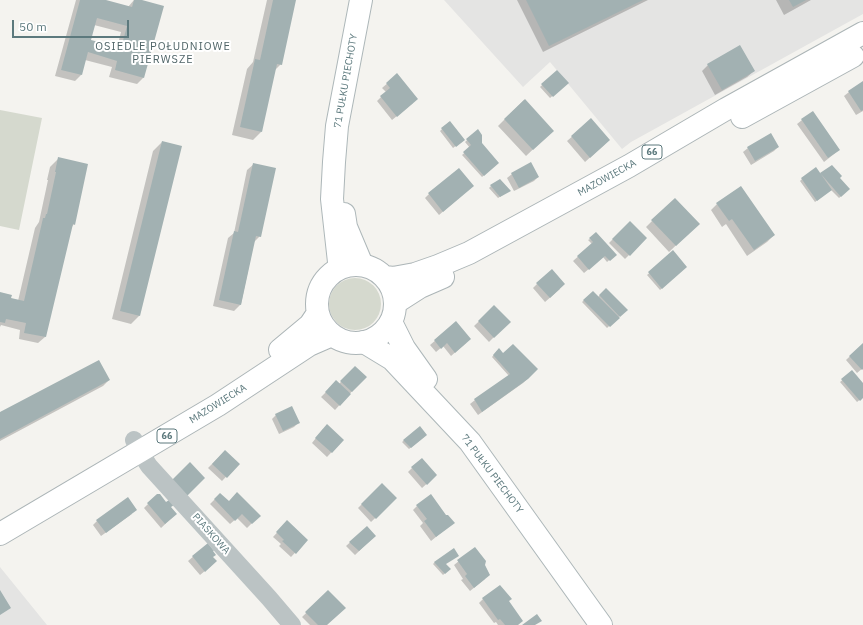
<!DOCTYPE html>
<html>
<head>
<meta charset="utf-8">
<style>
	body { margin:0 }
	#map { position:relative; width:863px; height:625px; overflow:hidden; background:#f4f3ef; font-family:"IBM Plex Sans",sans-serif }
	canvas { display:block }
	.scale { position:absolute; left:12px; top:20px; width:117px; height:18px; box-sizing:border-box; border:2px solid #5c797d; border-top:0; padding-left:5px; font-size:12px; line-height:14px; white-space:nowrap; color:#5c797d; -webkit-text-stroke:3px #fff; paint-order:stroke }
</style>
</head>
<body>
<div id="map">
<canvas width="863" height="625"></canvas>
<div class="scale">50 m</div>
</div>
<script>
const ctx = document.querySelector('canvas').getContext('2d');
ctx.lineJoin = 'round';
function paint(path, color) {
  ctx.fillStyle = color;
  ctx.fill(path, 'evenodd');
}
function poly(rows) {
  const path = new Path2D();
  for (const r of rows) {
    if (r.length === 3) {
      path.moveTo(r[0] + r[2], r[1]);
      path.arc(r[0], r[1], r[2], 0, 2 * Math.PI);
      continue;
    }
    path.moveTo(r[0], r[1]);
    for (let i = 2; i < r.length; i += 2) path.lineTo(r[i], r[i + 1]);
  }
  return path;
}
function stroke(path, color, width, dash) {
  ctx.strokeStyle = color;
  ctx.lineWidth = width;
  ctx.lineCap = dash ? 'butt' : 'round';
  ctx.setLineDash(dash || []);
  ctx.stroke(path);
}
function label(font, color, halo, rows, align = 'center') {
  ctx.font = font + ' "IBM Plex Sans",sans-serif';
  ctx.lineWidth = 4;
  ctx.setLineDash([]);
  ctx.textBaseline = 'middle';
  ctx.strokeStyle = halo;
  ctx.fillStyle = color;
  for (const [text, x, y, turn = 0] of rows) {
    ctx.save();
    ctx.translate(x, y);
    ctx.rotate((+turn || 0) * Math.PI / 180);
    ctx.textAlign = isNaN(turn) ? turn : align;
    if (halo) ctx.strokeText(text, 0, 0);
    ctx.fillText(text, 0, 0);
    ctx.restore();
  }
}
paint(poly([
	[444,0,863,0,863,14,631,142,622,149,550,62,523,87],
	[0,567,47,625,0,625]
]), '#e4e4e3');
paint(poly([
	[0,110,42,118,19,230,0,226],
	[355,304,26]
]), '#d5d9ce');
paint(poly([
	[76,0,103,0,128,7,134,0,138,0,143,78,137,84,109,77,112,67,85,60,81,75,75,81,55,76],
	[94,25,121,32,117,48,90,41],
	[267,0,295,0,281,64,275,70,261,132,253,140,232,135,247,69,253,62],
	[517,0,648,0,543,52],
	[776,0,811,0,784,15],
	[708,65,754,71,747,77,715,95,702,71],
	[557,71,567,83,550,98,540,87],
	[397,75,413,103,392,120,377,101,386,92,382,88],
	[863,82,863,111,856,115,844,96,849,92],
	[524,100,546,137,526,156,498,126],
	[812,112,839,150,824,162,797,124],
	[591,120,605,144,585,162,567,141],
	[449,122,462,141,453,148,440,131],
	[477,131,481,144,498,163,482,177,462,155,470,148,465,142],
	[162,142,139,316,131,324,112,319,153,151],
	[778,147,774,151,751,165,743,152,748,148],
	[58,159,74,224,71,228,45,337,38,343,19,339,20,330,1,325,0,327,0,293,9,299,18,301,35,228,39,222,48,180,47,180,50,167],
	[254,164,260,236,254,242,241,304,234,311,213,306,228,238,234,233,247,170],
	[832,166,839,178,849,189,839,198,831,190,815,202,800,181,802,179,820,175],
	[512,174,538,177,534,181,514,191,507,178],
	[491,186,509,191,498,198,489,188],
	[468,190,439,215,425,198,429,194],
	[717,204,774,235,767,242,747,256,726,224,722,227,711,210],
	[652,221,692,230,669,252,646,227],
	[630,222,646,238,625,259,609,243],
	[590,239,615,255,607,262,603,257,584,273,573,261,592,244,588,240],
	[673,252,686,267,660,290,647,275],
	[537,284,560,289,545,302,533,288],
	[606,289,626,310,607,328,582,302,593,292,598,297],
	[494,307,509,322,489,342,474,326],
	[456,323,466,343,451,356,443,346,436,352,430,345],
	[863,344,863,368,857,373,846,360],
	[497,351,537,369,523,383,478,415,470,404,475,400,509,376,492,357],
	[355,367,365,377,335,410,321,397,336,382,339,384],
	[852,372,863,385,863,397,857,402,840,382],
	[109,380,103,386,0,441,0,413],
	[276,415,298,423,294,427,279,434,272,419],
	[420,427,424,437,409,449,402,442],
	[323,429,343,440,327,457,312,443],
	[225,451,238,464,222,481,208,468],
	[412,468,432,479,422,488,408,472],
	[382,484,396,498,371,522,358,508],
	[220,494,229,502,259,516,247,528,237,518,230,524,210,504],
	[148,504,170,507,176,514,161,528,144,508],
	[417,506,453,523,431,541,420,526,423,523,413,510],
	[132,514,101,536,93,525,97,521],
	[287,522,307,540,291,557,279,546,281,544,273,537],
	[367,527,375,536,355,555,346,546],
	[208,544,212,558,211,566,200,575,188,561],
	[475,548,483,565,485,579,470,591,461,580,463,579,454,565],
	[435,562,449,569,443,575,433,564],
	[328,592,326,625,310,625,302,617],
	[483,599,508,602,518,625,498,625,496,622,494,623,479,603]
]), '#0003');
paint(poly([
	[80,0,106,0,132,7,134,0,142,0,164,6,144,78,115,70,117,61,88,52,82,75,61,70],
	[97,18,127,26,121,48,91,40],
	[273,0,296,0,282,65,277,64,262,132,240,127,255,59,260,60],
	[526,0,643,0,549,46],
	[789,0,806,0,793,7],
	[740,45,755,71,722,90,707,64],
	[557,70,569,83,553,97,541,84],
	[397,73,418,99,397,117,380,96,390,88,386,83],
	[863,81,863,110,861,111,848,91],
	[525,99,554,131,533,150,504,119],
	[813,111,840,150,828,158,801,119],
	[591,118,610,140,590,158,571,136],
	[450,121,465,140,456,147,441,128],
	[478,129,482,135,482,143,499,163,484,176,463,152,471,145,466,139],
	[771,133,779,147,755,161,747,147],
	[162,141,182,146,140,316,120,311],
	[58,157,88,164,75,225,73,224,46,337,24,333,26,323,6,319,5,323,0,322,0,292,12,295,11,298,24,301,43,218,45,218,46,214,47,214,56,172,55,172],
	[531,162,539,177,519,188,511,173],
	[253,163,276,168,261,237,256,236,241,305,219,300,234,231,238,232],
	[832,165,842,176,840,178,850,189,841,197,820,173],
	[816,167,832,190,817,201,801,178],
	[459,168,474,186,443,212,428,193],
	[500,179,511,191,500,197,490,185],
	[741,186,775,235,754,250,732,219,729,221,716,203],
	[675,198,700,224,676,246,651,220],
	[630,221,647,238,630,256,612,239],
	[596,232,617,255,610,261,605,256,589,270,577,256,593,242,589,238],
	[673,250,687,267,662,289,648,272],
	[552,269,565,284,550,298,536,283],
	[606,288,628,310,620,317,599,295],
	[593,291,620,318,610,327,583,300],
	[494,305,511,322,494,338,478,321],
	[456,321,471,339,455,353,447,343,441,349,434,340],
	[863,343,863,369,862,370,849,356],
	[513,344,538,369,528,379,482,412,474,399,510,374,493,355,499,348,503,353],
	[99,360,110,380,0,439,0,412],
	[355,366,367,377,352,392,340,381],
	[852,370,863,383,863,398,860,401,841,379],
	[336,380,351,394,340,406,325,392],
	[292,406,300,423,283,431,275,414],
	[327,424,344,440,332,453,315,438],
	[420,426,427,435,411,448,403,440],
	[225,450,240,464,227,478,212,464],
	[422,458,437,475,427,485,411,467],
	[190,462,205,478,185,498,170,482],
	[382,483,397,498,376,519,361,504],
	[237,492,261,516,252,524,242,514,235,521,214,499,220,493,229,501],
	[157,494,160,494,166,502,169,500,174,505,171,507,177,514,165,524,147,503],
	[431,494,446,515,448,515,455,523,436,537,424,521,427,519,416,505],
	[128,497,137,510,106,533,96,520],
	[287,520,308,540,296,554,282,541,284,540,276,532],
	[367,526,376,536,359,551,349,542],
	[208,543,214,551,213,551,216,555,213,557,217,561,205,572,192,556],
	[475,547,486,561,485,565,490,575,474,588,465,576,467,574,457,560],
	[454,548,459,556,446,564,451,569,445,574,434,562],
	[500,585,512,599,509,601,523,621,518,625,505,625,500,619,498,620,482,598],
	[0,590,11,608,0,615],
	[328,590,346,608,327,625,318,625,305,612],
	[537,614,542,621,535,625,522,625]
]), '#a2b1b2');
const secondary = poly([
	[344,214,346,227,362,265],
	[341,267,339,262,332,199,334,162,337,126,361,0],
	[391,322,404,348,426,379],
	[364,342,392,359,470,442,601,625]
]);
const primary = poly([
	[742,117,853,56],
	[356,304,39],
	[385,277,393,278,415,274,438,266,469,253,629,166,726,109,863,33],
	[395,303,420,287,443,277],
	[280,350,310,325,318,313],
	[0,534,218,405,309,345,332,335]
]);
stroke(secondary, '#adb7b9', 24);
stroke(primary, '#acb5b7', 24);
stroke(poly([
	[134,440,140,452,149,466,269,598,292,625]
]), '#bbc3c4', 18);
stroke(secondary, '#fff', 22);
stroke(primary, '#fff', 22);
for (const [x, y, w] of [
	[652,152,20],
	[167,436,20]
]) {
  const box = new Path2D();
  box.roundRect(x - w / 2, y - 7, w, 14, 3);
  ctx.fillStyle = '#fff';
  ctx.fill(box);
  stroke(box, '#5c797d', 1);
}
label('bold 9px', '#5c797d', null, [
	["66",652,152],
	["66",167,436]
]);
label('10px', '#5c797d', '#fff', [
	["71 PUŁKU PIECHOTY",346,81,-80],
	["MAZOWIECKA",607,178,-29],
	["MAZOWIECKA",218,404,-32],
	["71 PUŁKU PIECHOTY",492,474,53],
	["PIASKOWA",211,534,48]
]);
ctx.letterSpacing = '1px';
label('11px', '#4f6467', '#fff', [
	["OSIEDLE POŁUDNIOWE",163,47],
	["PIERWSZE",163,60]
]);
ctx.letterSpacing = '0px';
</script>
</body>
</html>
